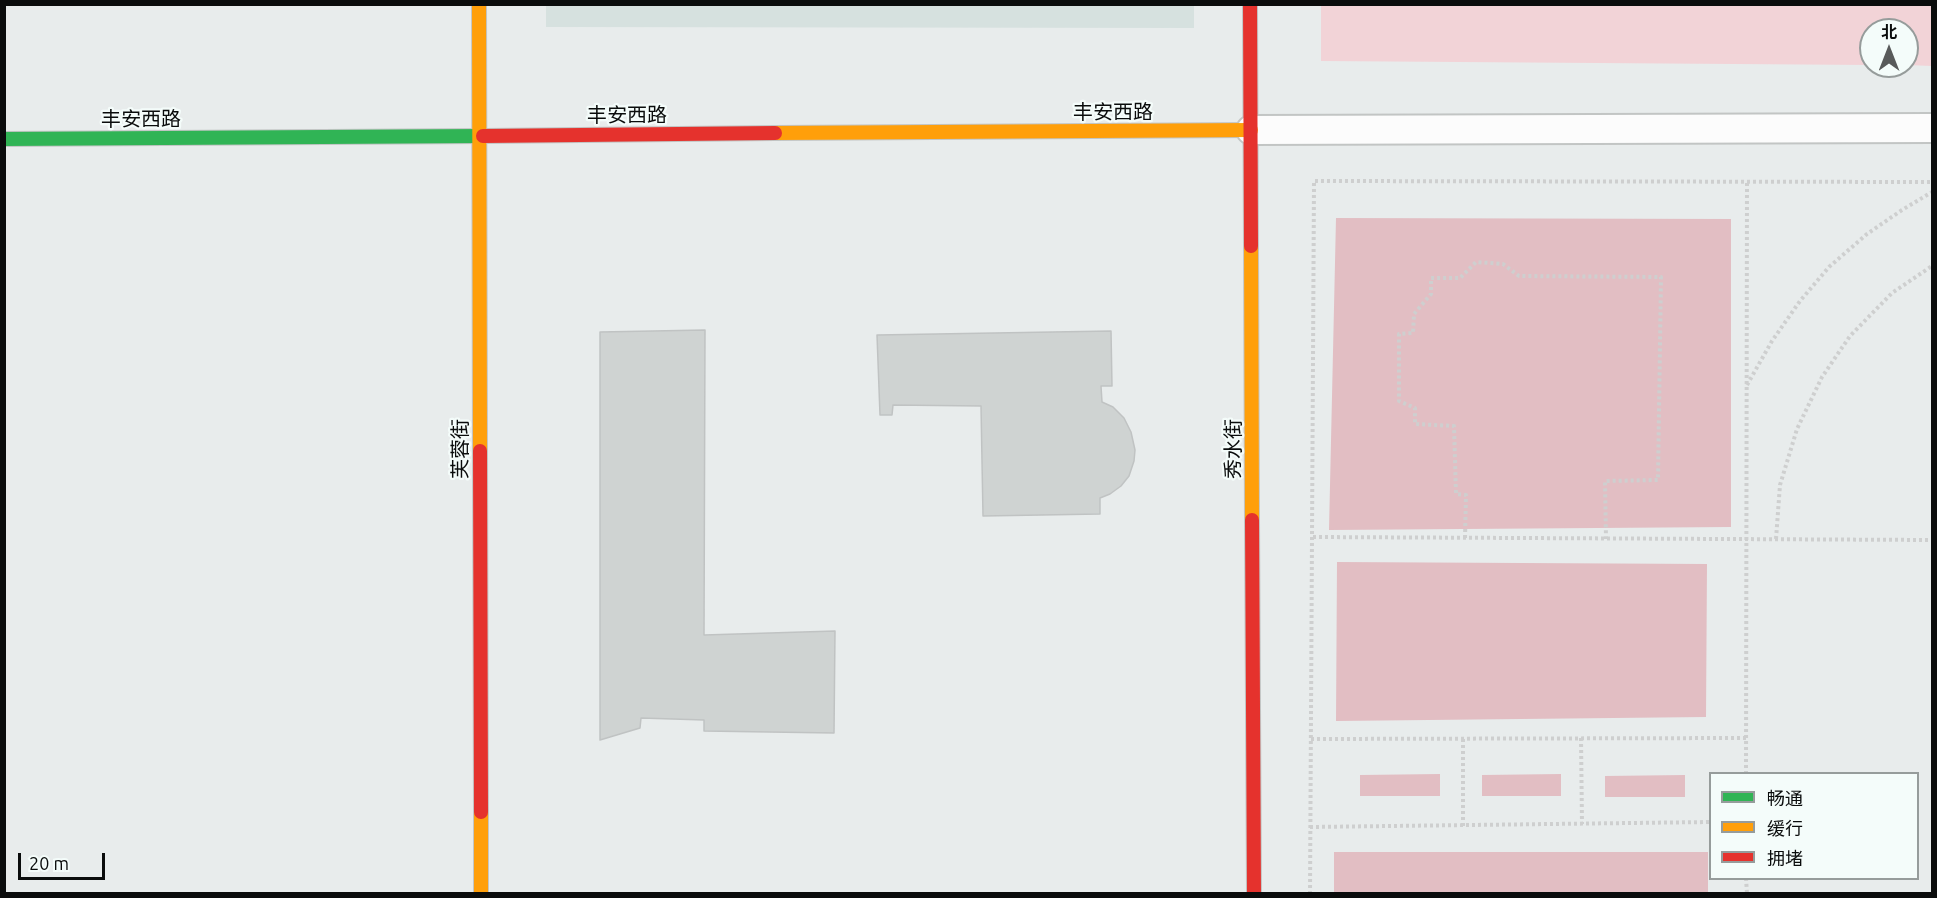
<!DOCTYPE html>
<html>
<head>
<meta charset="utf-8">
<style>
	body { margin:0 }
	#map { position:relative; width:1937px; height:898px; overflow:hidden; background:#e8ecec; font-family:Ubuntu,"Noto Sans SC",sans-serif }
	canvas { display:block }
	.frame { position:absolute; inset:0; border:6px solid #0a0c0c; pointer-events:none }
	.legend { position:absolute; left:1709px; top:772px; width:210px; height:108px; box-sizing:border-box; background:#f4fcfa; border:2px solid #969c9b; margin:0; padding:8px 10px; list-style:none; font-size:18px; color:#0a0c0c }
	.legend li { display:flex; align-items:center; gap:12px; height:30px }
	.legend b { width:30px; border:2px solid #969c9b }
	.north { position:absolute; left:1859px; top:18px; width:60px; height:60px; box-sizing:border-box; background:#f4fcfa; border:2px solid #969c9b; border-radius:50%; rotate:0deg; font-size:16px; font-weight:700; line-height:24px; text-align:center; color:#0a0c0c }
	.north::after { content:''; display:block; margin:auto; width:21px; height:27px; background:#585a5a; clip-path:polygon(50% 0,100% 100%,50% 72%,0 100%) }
	.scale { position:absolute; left:18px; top:853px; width:87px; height:27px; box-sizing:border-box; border:3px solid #0a0c0c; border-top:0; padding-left:8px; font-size:18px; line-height:21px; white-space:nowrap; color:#0a0c0c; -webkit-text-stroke:4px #f4fcfa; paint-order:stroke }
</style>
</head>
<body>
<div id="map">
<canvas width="1937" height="898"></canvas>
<div class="frame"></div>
<ul class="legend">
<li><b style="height:8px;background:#30b455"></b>畅通</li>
<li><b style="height:8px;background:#ff9f0a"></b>缓行</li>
<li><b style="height:8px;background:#e5322d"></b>拥堵</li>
</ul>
<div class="north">北</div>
<div class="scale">20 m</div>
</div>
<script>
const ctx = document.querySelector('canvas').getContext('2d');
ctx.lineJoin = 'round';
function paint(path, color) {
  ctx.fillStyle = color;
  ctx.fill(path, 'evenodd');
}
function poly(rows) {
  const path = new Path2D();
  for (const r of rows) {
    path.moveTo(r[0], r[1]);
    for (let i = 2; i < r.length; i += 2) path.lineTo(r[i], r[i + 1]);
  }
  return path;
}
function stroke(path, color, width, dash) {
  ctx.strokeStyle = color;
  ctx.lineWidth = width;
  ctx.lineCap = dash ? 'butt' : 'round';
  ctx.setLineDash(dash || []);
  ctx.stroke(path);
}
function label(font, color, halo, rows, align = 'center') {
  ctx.font = font + ' Ubuntu,"Noto Sans SC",sans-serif';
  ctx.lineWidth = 4.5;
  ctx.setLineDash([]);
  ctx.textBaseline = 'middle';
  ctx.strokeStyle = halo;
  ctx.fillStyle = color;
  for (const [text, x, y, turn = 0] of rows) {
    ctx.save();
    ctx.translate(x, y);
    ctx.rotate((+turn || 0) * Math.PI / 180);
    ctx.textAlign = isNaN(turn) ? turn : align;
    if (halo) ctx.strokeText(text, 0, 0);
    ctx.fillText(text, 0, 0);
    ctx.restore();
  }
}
paint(poly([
	[1194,5,1194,28,546,27,546,4]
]), '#d6e1df');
paint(poly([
	[1321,5,1932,5,1932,66,1907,65,1907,30,1871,30,1871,65,1321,61]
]), '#f2d3d7');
paint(poly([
	[1336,218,1731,219,1731,527,1329,530],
	[1337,562,1707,564,1706,717,1336,721],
	[1440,774,1440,796,1360,796,1360,775],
	[1561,774,1561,796,1482,796,1482,775],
	[1685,775,1685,797,1605,797,1605,776],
	[1334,852,1708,852,1708,893,1334,893]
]), '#e2bec3');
const building = poly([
	[705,330,704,635,835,631,834,733,704,731,704,720,641,718,640,728,600,740,600,332,705,330],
	[1111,331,1112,386,1101,386,1102,402,1113,407,1124,418,1131,432,1135,450,1134,461,1129,476,1121,486,1110,494,1100,498,1100,514,983,516,981,406,893,405,892,415,880,415,877,335,1111,331]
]);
paint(building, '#cfd3d2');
stroke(building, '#c0c3c3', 1.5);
const street = poly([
	[1251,130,1932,128]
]);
const fast = poly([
	[4,139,483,136]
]);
const slow = poly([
	[479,4,480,451],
	[775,133,1251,130],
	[1251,246,1252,520],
	[481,812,481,894]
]);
const jam = poly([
	[1250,4,1251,246],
	[483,136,775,133],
	[480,451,481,812],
	[1252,520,1254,894]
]);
stroke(street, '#c2c5c4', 32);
stroke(fast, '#c2c5c4', 16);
stroke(slow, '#c2c5c4', 16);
stroke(jam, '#c2c5c4', 16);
stroke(poly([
	[1747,385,1772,341,1800,301,1829,267,1867,234,1902,210,1932,192],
	[1313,537,1932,540],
	[1465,538,1466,495,1456,494,1454,426,1415,424,1415,408,1399,401,1399,334,1413,333,1414,314,1431,294,1431,278,1460,278,1476,262,1503,264,1519,276,1661,277,1658,480,1605,481,1606,539],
	[1776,539,1780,485,1797,429,1822,377,1850,336,1892,293,1932,266],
	[1581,738,1582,824],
	[1311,739,1746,738],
	[1746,774,1747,181],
	[1463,826,1463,739],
	[1310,827,1710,822],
	[1746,878,1747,894],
	[1310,894,1314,181,1932,182]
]), '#cecfcf', 4, [3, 3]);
stroke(street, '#fcfcfc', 28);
stroke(fast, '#30b455', 14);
stroke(slow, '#ff9f0a', 14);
stroke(jam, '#e5322d', 14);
label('20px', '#0a0c0c', '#f4fcfa', [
	["丰安西路",1113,112],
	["丰安西路",627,115],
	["丰安西路",141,119],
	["芙蓉街",460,449,-90],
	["秀水街",1233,449,-90]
]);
</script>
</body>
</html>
